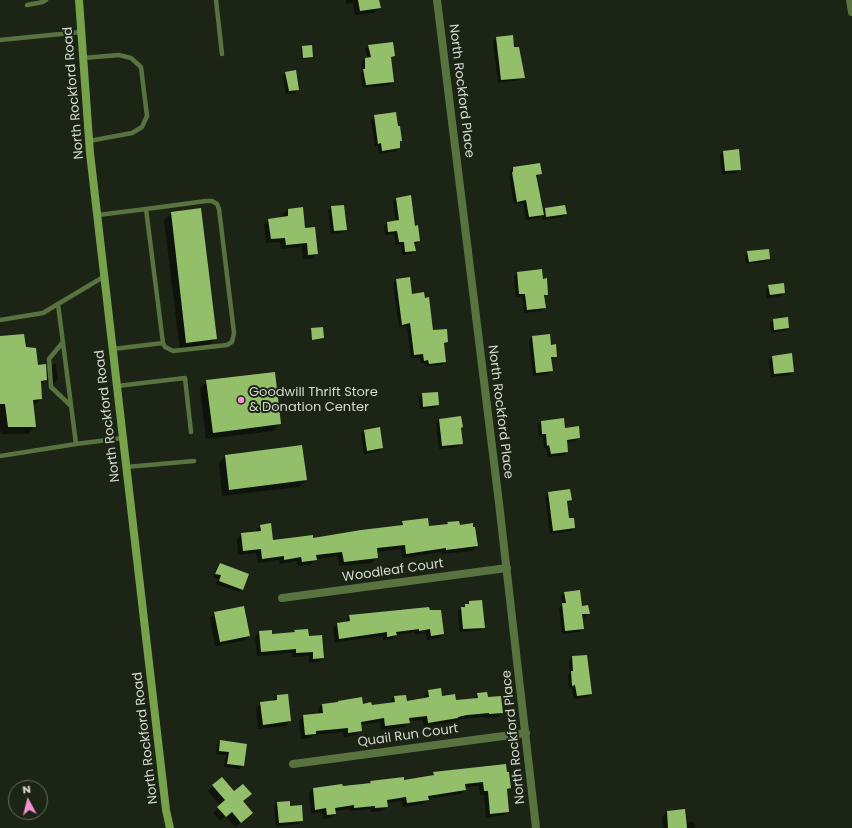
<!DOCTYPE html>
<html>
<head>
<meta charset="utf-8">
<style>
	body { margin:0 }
	#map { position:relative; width:852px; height:828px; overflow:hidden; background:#1c2415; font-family:Poppins,sans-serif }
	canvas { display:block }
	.north { position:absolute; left:8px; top:780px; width:40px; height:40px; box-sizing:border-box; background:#1c2415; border:1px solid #666d60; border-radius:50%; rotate:353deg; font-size:11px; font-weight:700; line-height:16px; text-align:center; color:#d4dad0 }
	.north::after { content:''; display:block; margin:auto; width:14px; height:18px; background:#f591d2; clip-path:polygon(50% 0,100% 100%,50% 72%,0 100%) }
</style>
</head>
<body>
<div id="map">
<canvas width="852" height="828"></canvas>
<div class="north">N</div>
</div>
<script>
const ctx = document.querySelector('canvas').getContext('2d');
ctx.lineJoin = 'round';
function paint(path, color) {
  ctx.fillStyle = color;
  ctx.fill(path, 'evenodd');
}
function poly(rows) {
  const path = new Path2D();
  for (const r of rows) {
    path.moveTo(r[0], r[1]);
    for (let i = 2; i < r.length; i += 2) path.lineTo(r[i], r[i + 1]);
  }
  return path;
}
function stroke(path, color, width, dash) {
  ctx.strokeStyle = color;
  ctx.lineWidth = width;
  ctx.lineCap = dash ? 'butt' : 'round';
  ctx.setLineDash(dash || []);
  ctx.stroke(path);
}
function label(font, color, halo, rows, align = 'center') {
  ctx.font = font + ' Poppins,sans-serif';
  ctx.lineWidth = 4;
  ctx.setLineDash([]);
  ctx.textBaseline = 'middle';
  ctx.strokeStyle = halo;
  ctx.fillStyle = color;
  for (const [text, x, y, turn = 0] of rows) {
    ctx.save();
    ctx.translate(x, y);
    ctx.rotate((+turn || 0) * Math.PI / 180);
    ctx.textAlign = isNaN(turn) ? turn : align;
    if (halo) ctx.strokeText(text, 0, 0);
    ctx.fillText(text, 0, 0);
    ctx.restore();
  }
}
paint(poly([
	[346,0,378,0,380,7,374,13,355,15,353,3,346,4],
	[497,38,514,48,524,77,520,80,498,83,493,41],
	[311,46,312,57,311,58,302,59,301,49,303,47],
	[369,46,394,56,390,59,393,81,390,85,363,88,361,74,362,72,362,62,365,59,368,59,365,49],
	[286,73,298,89,295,93,286,94,283,76],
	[375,116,397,127,401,141,399,143,399,148,396,151,379,154,378,146,375,146,371,120],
	[723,152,740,169,736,173,722,174,720,155],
	[513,168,541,174,536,177,542,212,545,209,566,214,562,217,543,220,542,216,539,218,526,220,523,203,514,204,509,176,510,175,510,171],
	[396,198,414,227,419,241,414,245,415,251,411,254,402,255,401,244,396,245,394,234,385,235,384,226,387,223,396,222,393,202],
	[332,207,346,229,343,233,331,234,328,210],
	[288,210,304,229,317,254,312,259,303,259,302,247,281,249,280,242,266,243,264,224,269,220,284,218,283,214],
	[171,213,216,338,209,345,180,350,164,220],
	[748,252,769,259,765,262,746,264,745,256],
	[517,273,543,280,547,294,544,298,545,308,541,311,524,313,522,296,516,297,514,277],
	[396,280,411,295,433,332,447,342,444,345,445,361,442,365,426,366,425,363,421,363,420,357,411,358,407,326,399,327,393,284],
	[769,286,784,293,781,296,767,298,766,289],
	[774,320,788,328,785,331,771,333,770,323],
	[311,329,323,338,322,339,311,340,310,331],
	[549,335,550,346,556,356,550,360,552,371,548,374,533,376,529,340,532,337],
	[0,337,25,348,37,366,45,373,54,364,56,364,58,379,51,386,48,386,47,379,40,385,41,399,33,406,35,427,28,434,1,434,0,424],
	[772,357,793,372,790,375,771,377,769,360],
	[274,373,280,424,273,431,206,439,200,388,207,381],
	[423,394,438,404,435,408,420,409,419,398],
	[460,417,460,429,462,443,458,447,439,449,436,423,439,419],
	[541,422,564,429,579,437,576,441,566,442,567,452,564,455,548,457,546,448,544,448,543,436,539,437,538,425],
	[365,431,382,448,379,451,364,454,361,434],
	[226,456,306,480,299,487,222,496,219,463],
	[549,493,571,500,566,503,568,519,574,528,571,531,550,534,545,496],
	[403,522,428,527,446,525,448,523,459,526,477,546,472,551,442,554,442,552,402,558,401,549,376,552,377,558,372,563,339,566,338,556,315,559,311,564,298,566,297,561,280,564,279,560,258,563,256,553,238,555,237,539,241,534,257,532,256,530,261,526,272,542,313,539,398,526],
	[220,564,242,589,239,592,216,584,218,579,213,577,217,567],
	[565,593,588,613,585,617,582,617,583,629,580,632,562,634,559,608,563,605,561,596],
	[469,602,484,627,481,630,460,632,458,611],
	[402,609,402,611,443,634,439,638,427,640,426,633,415,634,415,632,396,635,392,639,383,640,383,636,335,642,333,628,337,624,346,623,346,620,350,615],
	[215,613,249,636,243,641,215,646,210,618],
	[295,631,308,637,323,658,319,662,309,663,309,656,292,657,292,653,257,656,255,636,260,632,272,635,293,633],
	[586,656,591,694,587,697,574,699,572,688,569,689,568,675,570,673,569,661,572,657],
	[428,691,455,702,473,699,478,694,487,699,502,712,498,717,485,718,485,717,462,719,455,721,453,722,424,727,423,720,409,721,405,727,381,730,380,722,360,725,361,731,356,735,344,737,343,732,314,735,311,738,301,739,299,721,303,716,318,715,318,709,322,705,336,704,338,701,371,706,390,703,390,702,394,697,406,702,424,699,424,695],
	[277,696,290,721,285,726,258,729,256,708,261,703,272,701],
	[220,741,243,766,240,769,224,767,226,755,216,754,217,745],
	[506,765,510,788,506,792,508,811,504,815,486,818,484,795,480,795,479,786,465,787,465,790,461,794,428,799,423,804,403,807,402,801,386,803,387,807,382,811,371,812,371,809,350,811,350,809,335,811,335,814,331,818,323,819,322,812,311,813,309,793,313,789,341,785,342,787,368,785,371,782,403,781,430,777,434,773],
	[222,778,242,801,247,818,235,827,226,816,220,821,213,813,220,806,208,791],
	[277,803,289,807,302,821,299,824,276,826,274,806],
	[667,812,685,823,694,822,695,828,663,828,662,817]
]), '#0007');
paint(poly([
	[358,0,379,0,381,8,360,11],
	[513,35,514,47,519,47,525,78,501,80,496,37],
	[393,42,395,56,391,57,394,82,366,85,363,69,365,69,365,58,371,57,368,45],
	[312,45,313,57,303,58,302,46],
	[296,70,299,90,289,91,285,72],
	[396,112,398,126,400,126,402,141,400,141,400,148,382,151,381,143,378,144,374,115],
	[739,149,741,170,725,171,723,151],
	[540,163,542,174,536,175,544,215,529,217,526,200,517,202,512,172,513,172,513,167],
	[411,195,415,226,418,225,420,241,414,242,416,251,405,252,404,242,399,242,397,231,388,232,387,222,399,220,396,198],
	[344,205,347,230,334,231,331,206],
	[565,205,567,214,546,217,545,208],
	[303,207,305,228,315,227,318,254,308,255,307,243,286,245,285,238,271,239,268,219,288,216,288,209],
	[201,208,217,339,186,343,171,212],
	[769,249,770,259,749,262,747,251],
	[542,269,543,279,547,278,548,295,544,295,546,308,527,310,525,294,519,294,517,272],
	[410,277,412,294,424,292,425,298,429,297,433,330,447,329,448,342,444,343,446,362,429,364,428,360,424,361,423,354,414,355,410,323,402,325,396,279],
	[784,283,785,293,770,295,768,285],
	[788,317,789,328,774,330,773,319],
	[323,327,324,338,312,340,311,328],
	[24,334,26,347,36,348,38,365,46,364,47,380,41,381,42,399,33,400,36,427,8,427,5,404,0,404,0,336],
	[550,334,551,345,556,344,557,357,551,357,553,371,536,373,532,336],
	[792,353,794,372,774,374,772,356],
	[275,372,281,424,213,433,206,380],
	[438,392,439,405,423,407,422,393],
	[461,416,463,427,461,428,463,444,442,446,439,419],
	[564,418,565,428,579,426,580,438,567,440,568,452,551,454,549,445,547,446,546,434,542,434,541,421],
	[380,427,383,448,367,451,364,430],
	[302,445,307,480,229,490,225,455],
	[570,489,572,500,567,501,569,518,574,518,575,528,553,531,548,492],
	[428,518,429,526,448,524,447,522,459,521,460,525,473,523,473,527,475,527,478,546,446,550,446,548,406,554,405,545,377,548,378,558,344,562,342,552,316,555,317,560,302,562,301,557,284,560,284,556,262,559,261,549,243,551,241,533,261,531,260,525,271,523,273,540,313,535,313,538,361,530,403,525,402,521],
	[220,563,249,574,243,590,219,581,221,575,215,574],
	[580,590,582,606,588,605,590,614,582,614,584,629,565,631,562,603,566,603,564,592],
	[482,600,485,628,463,629,461,607,465,607,465,604,469,604,469,601],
	[244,606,250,636,220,642,214,612],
	[429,607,430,610,441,610,444,634,431,636,430,629,419,631,419,629,396,632,397,635,387,637,387,632,339,639,337,623,350,621,349,615],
	[308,629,309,636,322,635,324,658,313,659,313,652,296,653,296,649,261,652,259,631,272,630,272,634,295,632,294,630],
	[587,655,592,694,577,696,575,685,572,686,571,671,573,671,572,656],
	[441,688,442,696,455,694,456,700,478,698,477,693,487,692,488,697,501,696,503,713,489,714,489,713,467,715,458,717,458,718,428,723,427,716,409,718,410,723,385,726,384,718,361,722,362,731,348,733,348,728,316,731,316,734,305,735,303,715,323,713,322,704,338,702,338,701,362,697,363,704,371,702,372,705,395,702,394,696,406,695,407,701,424,698,429,697,428,690],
	[288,694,291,721,263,725,260,702,277,700,277,695],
	[220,740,247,744,244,766,227,764,229,752,219,751],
	[506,764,507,772,509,772,511,788,507,789,509,812,490,814,488,791,484,791,483,782,465,784,466,790,428,796,429,800,407,803,406,797,387,800,388,807,375,808,375,806,354,808,354,805,335,808,336,814,327,815,326,808,315,810,313,788,342,784,343,786,371,783,370,781,404,777,404,780,434,775,433,772],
	[222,777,234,791,243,784,252,794,243,801,253,813,241,823,232,812,226,817,217,807,225,800,212,785],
	[290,801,290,806,302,805,303,821,279,823,277,802],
	[685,809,687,828,668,828,667,811]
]), '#93bf6a');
stroke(poly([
	[216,0,222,54],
	[27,5,43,2,46,0],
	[0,40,81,32],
	[83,58,119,55,131,58,141,67,147,116,142,127,132,133,89,141],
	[98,215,146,209,206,201,212,201,217,204,219,209,234,333,232,342,227,345,173,351,165,347,163,343,146,209],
	[105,276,58,304,76,444,123,438],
	[0,320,43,313,58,304],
	[63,342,49,359,51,387,71,406],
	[113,349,163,343],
	[117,386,185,378,191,432],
	[0,456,76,444],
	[126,467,194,461]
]), '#58733f', 4.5);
stroke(poly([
	[437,0,499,503,536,828],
	[850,0,852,12],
	[282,598,507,568],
	[293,764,526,733]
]), '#58733f', 8);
stroke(poly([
	[79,0,90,153,166,810,170,828]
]), '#76a24c', 8);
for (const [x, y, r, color] of [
	[241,400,4,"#f591d2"]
]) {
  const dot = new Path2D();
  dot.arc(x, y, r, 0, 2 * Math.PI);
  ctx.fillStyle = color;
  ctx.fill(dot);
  stroke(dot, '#1c2415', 1.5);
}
label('13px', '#d4dad0', '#1c2415', [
	["North Rockford Place",461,91,83],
	["North Rockford Road",74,93,-95],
	["North Rockford Place",500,412,83],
	["North Rockford Road",108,416,-97],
	["Woodleaf Court",393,571,-8],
	["Quail Run Court",408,736,-8],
	["North Rockford Place",514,737,-96],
	["North Rockford Road",146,738,-97]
]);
label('13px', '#d4dad0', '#1c2415', [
	["Goodwill Thrift Store",249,393],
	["& Donation Center",249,408]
], 'left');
</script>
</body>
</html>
